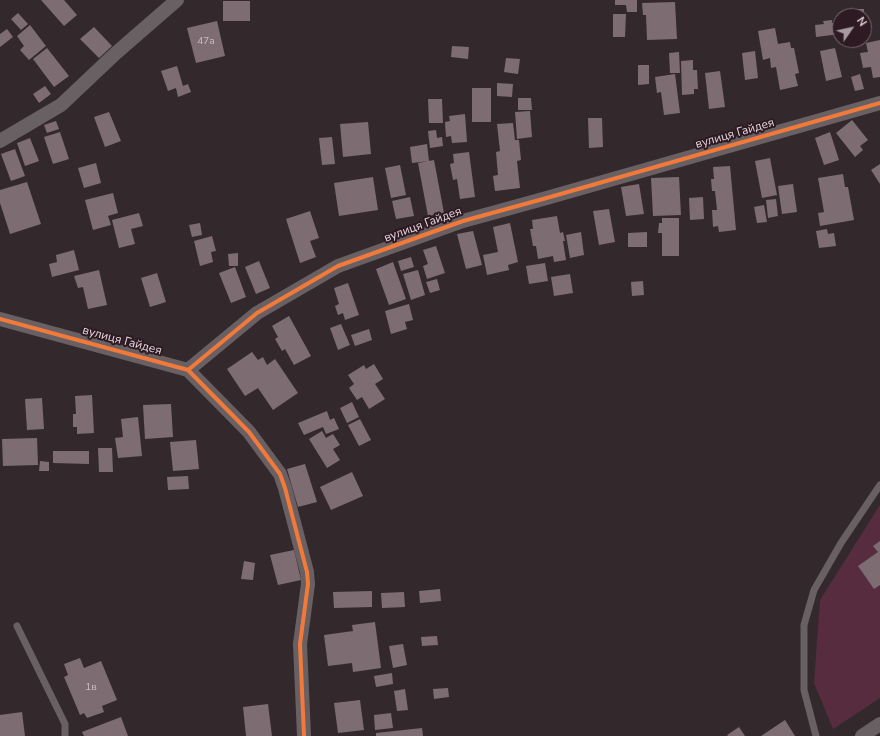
<!DOCTYPE html>
<html>
<head>
<meta charset="utf-8">
<style>
	body { margin:0 }
	#map { position:relative; width:880px; height:736px; overflow:hidden; background:#33292c; font-family:"Nunito Sans",sans-serif }
	canvas { display:block }
	.north { position:absolute; left:832px; top:8px; width:40px; height:40px; box-sizing:border-box; background:#2d1a22; border:1px solid #77666d; border-radius:50%; rotate:56deg; font-size:11px; font-weight:700; line-height:16px; text-align:center; color:#e6d8dd }
	.north::after { content:''; display:block; margin:auto; width:14px; height:18px; background:#a79b9f; clip-path:polygon(50% 0,100% 100%,50% 72%,0 100%) }
</style>
</head>
<body>
<div id="map">
<canvas width="880" height="736"></canvas>
<div class="north">N</div>
</div>
<script>
const ctx = document.querySelector('canvas').getContext('2d');
ctx.lineJoin = 'round';
function paint(path, color) {
  ctx.fillStyle = color;
  ctx.fill(path, 'evenodd');
}
function poly(rows) {
  const path = new Path2D();
  for (const r of rows) {
    path.moveTo(r[0], r[1]);
    for (let i = 2; i < r.length; i += 2) path.lineTo(r[i], r[i + 1]);
  }
  return path;
}
function stroke(path, color, width, dash) {
  ctx.strokeStyle = color;
  ctx.lineWidth = width;
  ctx.lineCap = dash ? 'butt' : 'round';
  ctx.setLineDash(dash || []);
  ctx.stroke(path);
}
function label(font, color, halo, rows, align = 'center') {
  ctx.font = font + ' "Nunito Sans",sans-serif';
  ctx.lineWidth = 4;
  ctx.setLineDash([]);
  ctx.textBaseline = 'middle';
  ctx.strokeStyle = halo;
  ctx.fillStyle = color;
  for (const [text, x, y, turn = 0] of rows) {
    ctx.save();
    ctx.translate(x, y);
    ctx.rotate((+turn || 0) * Math.PI / 180);
    ctx.textAlign = isNaN(turn) ? turn : align;
    if (halo) ctx.strokeText(text, 0, 0);
    ctx.fillText(text, 0, 0);
    ctx.restore();
  }
}
paint(poly([
	[880,505,880,698,833,729,814,683,820,600]
]), '#572c3e');
paint(poly([
	[41,0,64,0,77,15,64,26],
	[615,0,637,0,637,12,627,12,626,5,615,5],
	[223,1,250,1,250,21,223,21],
	[675,2,677,39,647,40,646,15,643,15,642,3],
	[852,9,864,9,864,16,853,16],
	[18,13,28,24,21,30,11,19],
	[613,14,626,14,625,37,613,37],
	[832,20,832,23,838,23,840,34,816,37,815,25,824,24,823,21],
	[217,21,225,56,196,63,187,28],
	[30,25,46,46,29,60,20,50,24,46,17,36],
	[94,27,112,46,99,58,80,39],
	[775,28,778,44,790,42,791,48,794,48,799,73,795,74,798,86,780,90,776,67,771,68,770,58,763,60,758,31],
	[7,29,13,37,0,47,0,34],
	[880,40,880,77,873,78,871,67,863,68,860,53,868,52,866,43],
	[452,46,469,47,468,59,451,57],
	[47,48,69,76,54,87,33,59],
	[835,48,842,77,826,81,820,51],
	[755,51,758,78,745,80,742,53],
	[679,52,680,73,670,73,669,53],
	[506,58,520,59,518,74,504,72],
	[693,60,693,70,697,70,698,89,694,89,694,94,682,95,681,61],
	[638,65,649,65,649,84,638,85],
	[177,66,183,86,188,84,191,92,178,97,176,88,168,91,161,71],
	[720,71,725,107,709,109,705,73],
	[675,74,680,113,664,115,661,92,657,93,655,77],
	[860,74,864,89,855,91,851,77],
	[497,83,513,84,512,97,497,96],
	[45,86,51,94,39,103,33,94],
	[472,88,491,88,491,122,472,122],
	[518,98,531,98,532,110,518,110],
	[428,99,442,99,443,123,429,123],
	[530,111,532,137,517,139,515,112],
	[109,112,121,141,105,147,94,117],
	[465,114,467,142,452,143,451,136,446,137,445,122,450,121,449,116],
	[588,118,602,118,603,147,589,148],
	[852,120,868,140,860,146,863,150,855,157,836,133],
	[56,121,59,129,47,133,44,125],
	[368,122,371,154,343,157,340,124],
	[513,123,515,140,519,140,521,160,517,161,520,188,495,191,493,176,498,175,496,152,500,151,497,124],
	[436,130,437,138,442,137,443,146,430,148,428,131],
	[60,132,69,159,53,164,44,137],
	[830,132,839,160,824,165,815,138],
	[332,137,335,164,322,165,319,138],
	[30,138,39,161,25,166,17,143],
	[427,144,429,161,412,163,410,147],
	[15,149,25,176,11,181,1,154],
	[469,152,475,197,460,199,457,179,453,180,450,164,454,163,453,154],
	[770,158,777,195,762,198,755,161],
	[434,160,444,213,428,216,418,163],
	[96,163,101,183,84,188,78,168],
	[880,164,880,184,871,170],
	[400,165,406,195,391,198,385,168],
	[730,166,736,230,719,232,718,226,713,227,712,210,717,210,715,191,712,191,711,179,714,179,713,167],
	[843,174,845,187,848,187,854,220,820,226,818,213,824,212,818,178],
	[373,177,378,210,339,216,334,183],
	[679,177,681,215,653,216,651,178],
	[27,182,41,224,10,234,0,203,0,190],
	[639,184,644,214,626,216,621,187],
	[793,184,797,212,782,214,778,186],
	[113,193,118,213,108,216,111,225,93,230,85,200],
	[410,197,414,216,396,219,392,201],
	[703,197,704,219,690,220,689,198],
	[776,199,778,216,768,218,766,200],
	[764,205,767,222,757,223,754,207],
	[609,209,615,242,599,245,593,211],
	[310,211,319,238,310,241,316,257,300,263,286,219],
	[139,213,143,226,131,229,135,244,119,248,112,220],
	[557,216,560,233,563,232,565,241,563,241,566,260,554,262,553,256,538,259,536,246,533,246,530,229,533,229,532,220],
	[662,218,679,218,679,256,662,256,662,233,658,233,659,223,662,223],
	[200,223,202,235,192,237,189,225],
	[510,223,518,262,508,265,509,270,487,275,483,255,498,252,493,227],
	[827,229,828,234,834,233,836,246,819,248,816,231],
	[473,231,482,265,466,269,457,234],
	[581,232,584,255,570,258,566,235],
	[647,232,647,247,628,247,628,233],
	[212,236,216,251,211,252,213,262,200,266,194,241],
	[436,246,445,273,427,279,423,266,428,264,423,250],
	[74,250,79,270,52,277,49,264,57,262,56,255],
	[238,253,238,266,229,266,228,254],
	[411,257,414,267,401,271,398,261],
	[259,261,270,288,256,294,245,267],
	[393,262,406,299,389,305,376,269],
	[545,263,548,281,529,284,526,266],
	[235,267,246,297,231,303,219,273],
	[99,270,107,305,88,309,83,287,78,288,74,276],
	[418,270,425,295,411,300,403,274],
	[157,273,166,302,150,307,141,278],
	[570,274,573,293,554,296,551,277],
	[437,279,440,290,430,293,426,282],
	[643,281,644,295,632,296,631,282],
	[348,283,359,315,345,320,343,313,338,315,335,306,339,304,334,288],
	[409,304,413,320,405,322,407,329,391,334,385,311],
	[289,316,311,356,294,365,285,349,282,351,275,339,278,337,272,326],
	[341,324,350,345,338,350,330,328],
	[369,329,372,340,355,346,351,335],
	[252,352,258,360,263,357,267,365,275,359,298,393,273,410,258,388,245,396,227,369],
	[374,364,383,379,375,384,385,399,369,409,362,397,357,400,349,388,354,384,348,375,364,365,366,369],
	[92,395,94,433,77,434,77,427,73,427,73,414,76,414,75,396],
	[42,398,44,429,27,430,25,399],
	[352,402,359,417,347,423,340,408],
	[171,404,173,437,145,439,143,405],
	[327,411,330,420,334,418,339,429,326,434,323,427,304,435,298,423],
	[138,417,142,456,118,458,115,438,123,437,121,419],
	[360,419,371,440,359,446,348,425],
	[322,431,326,438,333,434,340,445,333,449,340,460,327,468,309,439],
	[37,438,38,465,3,466,2,439],
	[196,440,199,469,173,471,170,442],
	[98,448,112,448,113,472,99,472],
	[53,451,89,451,89,464,53,463],
	[40,461,49,462,49,471,39,471],
	[305,464,317,502,298,507,287,469],
	[352,472,363,496,331,510,320,487],
	[188,476,189,489,168,490,167,477],
	[880,541,880,585,874,589,858,566,878,552,873,546],
	[294,550,301,580,278,585,270,555],
	[244,561,255,563,253,580,241,579],
	[440,589,441,601,420,603,419,591],
	[372,591,372,607,334,608,333,592],
	[404,592,405,607,382,608,381,593],
	[375,622,381,668,353,672,352,663,328,666,324,635,353,631,352,625],
	[437,636,438,645,422,646,421,637],
	[403,644,407,665,393,668,389,646],
	[80,658,84,668,101,661,117,700,102,706,104,712,87,718,84,713,80,715,64,677,68,675,64,664],
	[392,673,393,684,376,687,374,676],
	[448,688,449,697,434,699,433,689],
	[405,689,408,710,397,711,394,691],
	[360,700,364,730,338,733,334,703],
	[268,704,272,736,246,736,243,707],
	[22,712,25,736,0,736,0,715],
	[391,713,393,728,375,730,374,715],
	[121,717,128,736,84,736,82,732],
	[785,720,795,736,761,736],
	[739,727,745,736,728,736,727,735],
	[422,728,423,736,376,736,376,733]
]), '#7d6d73');
stroke(poly([
	[17,626,65,724,65,736],
	[816,736,804,690,804,625,814,590,841,543,880,485]
]), '#696063', 7);
stroke(poly([
	[0,141,61,105,116,53,177,0],
	[0,319,188,370,257,313,338,266,463,221,543,199,880,103],
	[188,370,249,432,280,474,285,488,307,572,308,584,300,644,304,736],
	[862,736,880,724]
]), '#696063', 14);
stroke(poly([
	[0,319,188,370,257,313,338,266,463,221,543,199,880,103],
	[188,370,249,432,280,474,285,488,307,572,308,584,300,644,304,736]
]), '#f17a3a', 4);
label('10px', '#ccbdc2', null, [
	["47а",206,42],
	["1в",91,688]
]);
label('12px', '#e6d8dd', '#2d1a22', [
	["вулиця Гайдея",735,134,-16],
	["вулиця Гайдея",423,225,-20],
	["вулиця Гайдея",122,341,15]
]);
</script>
</body>
</html>
